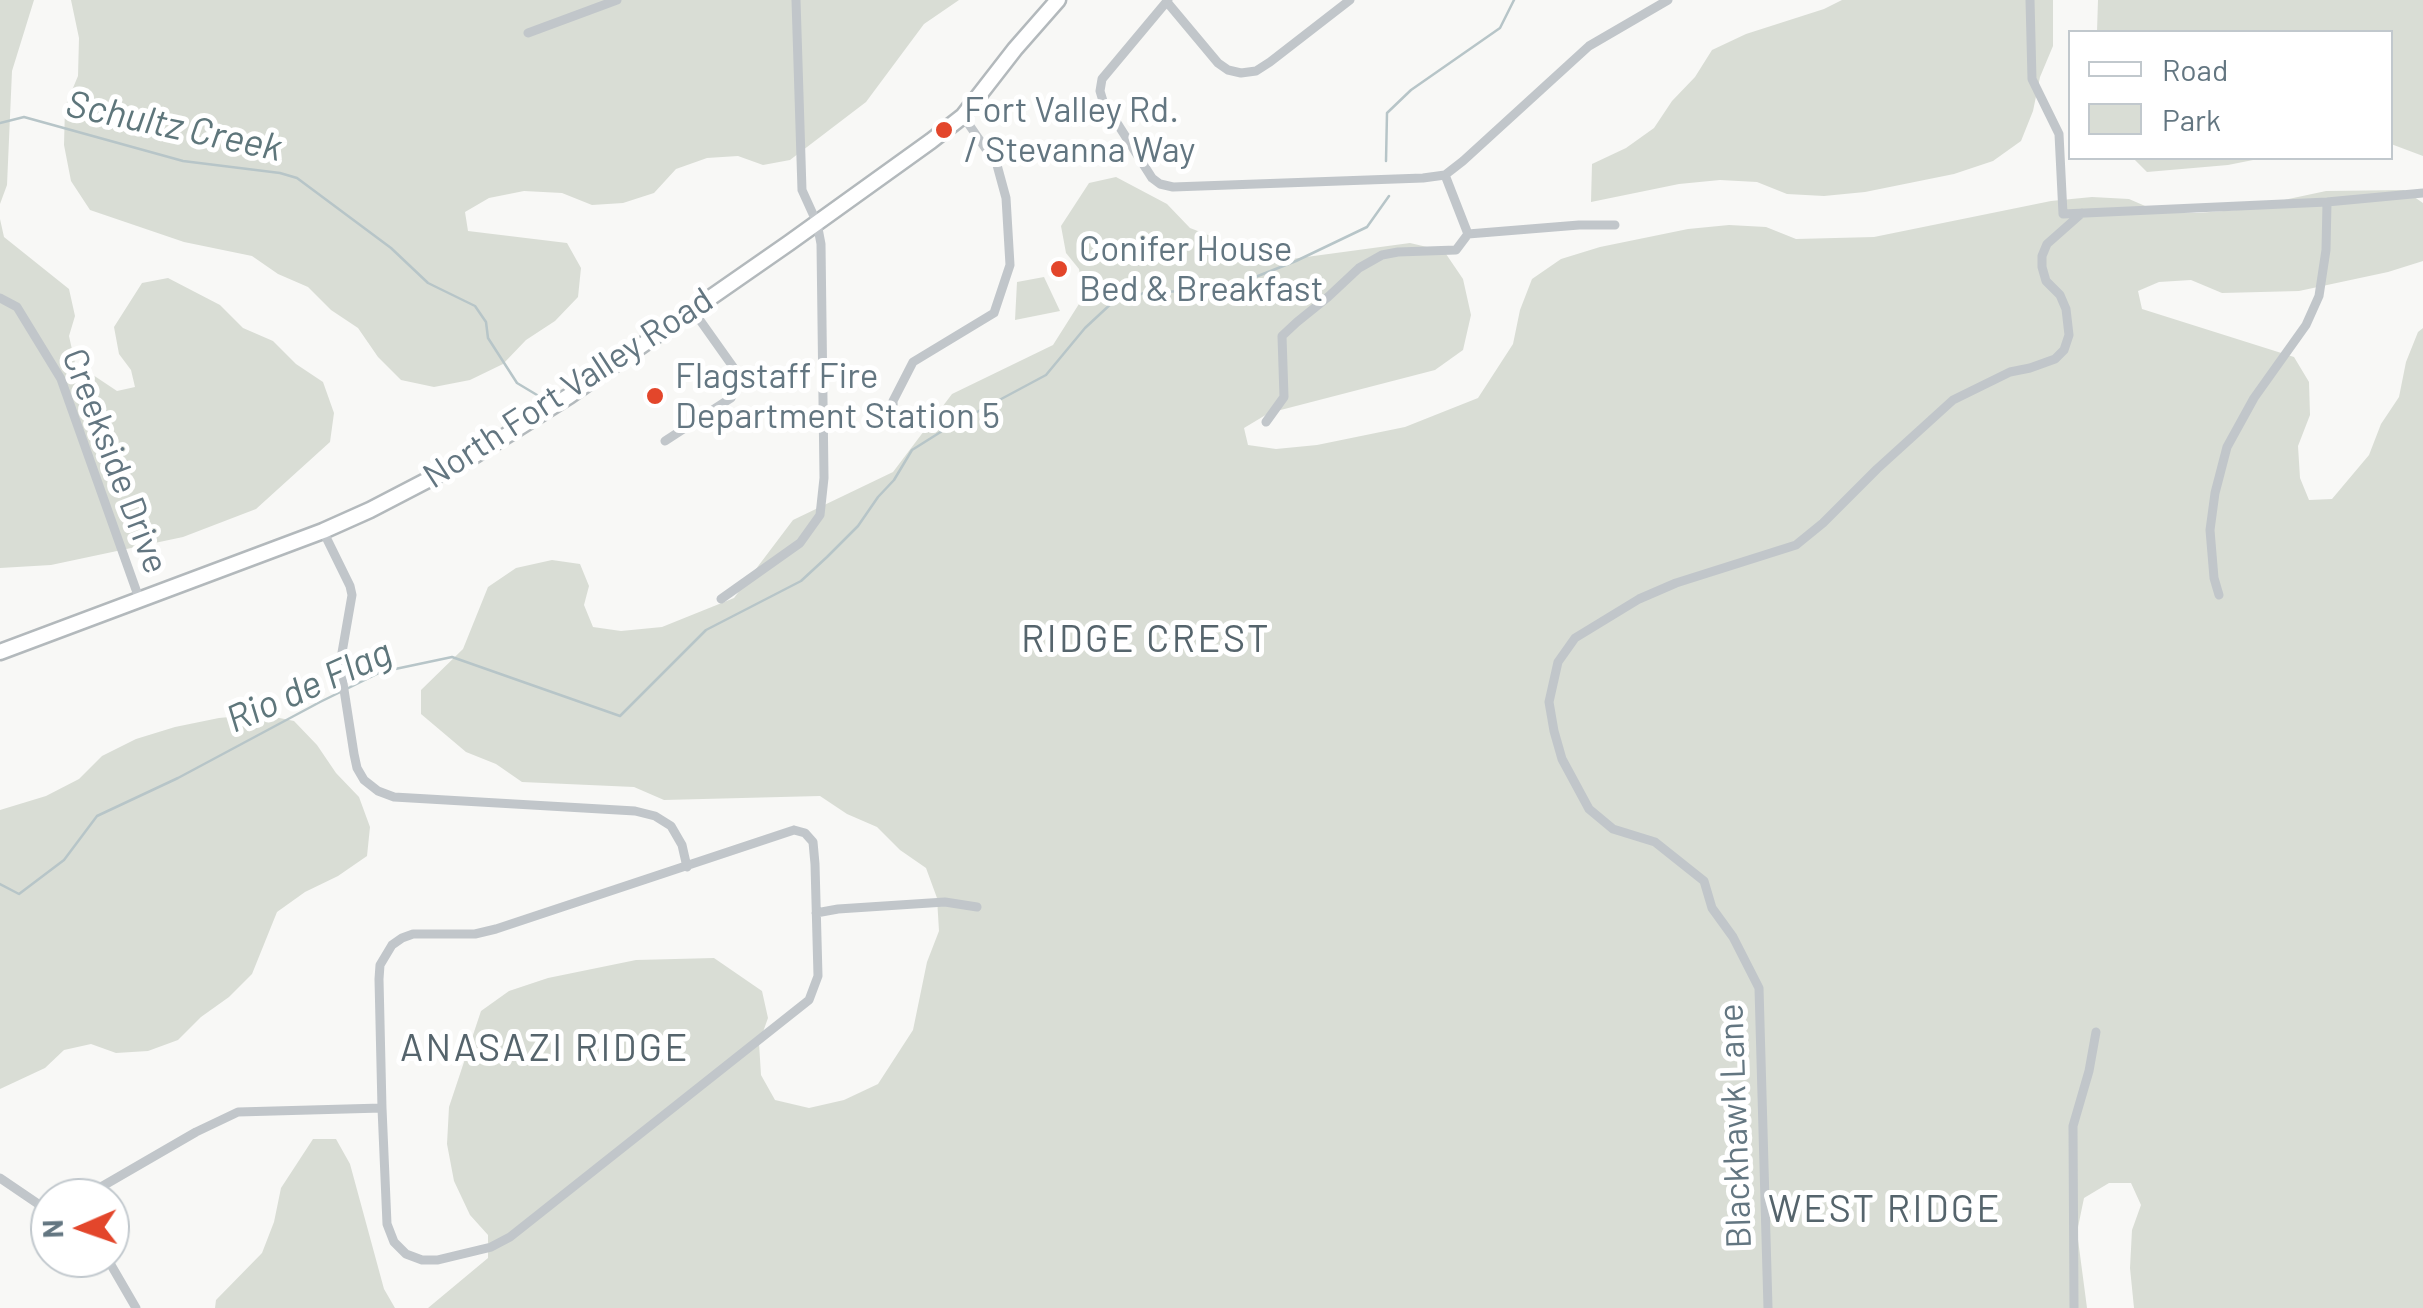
<!DOCTYPE html>
<html>
<head>
<meta charset="utf-8">
<style>
	body { margin:0 }
	#map { position:relative; width:2423px; height:1308px; overflow:hidden; background:#f8f8f6; font-family:Barlow,sans-serif }
	canvas { display:block }
	.legend { position:absolute; left:2068px; top:30px; width:325px; height:130px; box-sizing:border-box; background:#fff; border:2px solid #c1c8cd; margin:0; padding:12px 18px; list-style:none; font-size:30px; color:#637681 }
	.legend li { display:flex; align-items:center; gap:20px; height:50px }
	.legend b { width:50px; border:2px solid #c1c8cd }
	.north { position:absolute; left:30px; top:1178px; width:100px; height:100px; box-sizing:border-box; background:#fff; border:2px solid #c1c8cd; border-radius:50%; rotate:268deg; font-size:28px; font-weight:700; line-height:40px; text-align:center; color:#637681 }
	.north::after { content:''; display:block; margin:auto; width:35px; height:45px; background:#e3462b; clip-path:polygon(50% 0,100% 100%,50% 72%,0 100%) }
</style>
</head>
<body>
<div id="map">
<canvas width="2423" height="1308"></canvas>
<ul class="legend">
<li><b style="height:12px;background:#fff"></b>Road</li>
<li><b style="height:28px;background:#d9ddd5"></b>Park</li>
</ul>
<div class="north">N</div>
</div>
<script>
const ctx = document.querySelector('canvas').getContext('2d');
ctx.lineJoin = 'round';
function paint(path, color) {
  ctx.fillStyle = color;
  ctx.fill(path, 'evenodd');
}
function poly(rows) {
  const path = new Path2D();
  for (const r of rows) {
    path.moveTo(r[0], r[1]);
    for (let i = 2; i < r.length; i += 2) path.lineTo(r[i], r[i + 1]);
  }
  return path;
}
function stroke(path, color, width, dash) {
  ctx.strokeStyle = color;
  ctx.lineWidth = width;
  ctx.lineCap = dash ? 'butt' : 'round';
  ctx.setLineDash(dash || []);
  ctx.stroke(path);
}
function label(font, color, halo, rows, align = 'center') {
  ctx.font = font + ' Barlow,sans-serif';
  ctx.lineWidth = 10;
  ctx.setLineDash([]);
  ctx.textBaseline = 'middle';
  ctx.strokeStyle = halo;
  ctx.fillStyle = color;
  for (const [text, x, y, turn = 0] of rows) {
    ctx.save();
    ctx.translate(x, y);
    ctx.rotate((+turn || 0) * Math.PI / 180);
    ctx.textAlign = isNaN(turn) ? turn : align;
    if (halo) ctx.strokeText(text, 0, 0);
    ctx.fillText(text, 0, 0);
    ctx.restore();
  }
}
paint(poly([
	[0,0,34,0,12,71,7,185,0,204],
	[71,0,959,0,924,24,866,102,790,160,763,165,738,156,707,158,676,169,654,193,623,203,592,205,562,193,524,191,489,198,465,212,468,231,567,243,581,268,578,297,555,321,526,340,503,364,470,380,434,387,401,380,378,357,358,328,331,310,308,287,278,274,252,256,184,242,90,210,71,181,64,145,65,107,78,76,79,38],
	[1842,0,2053,0,2053,46,2040,77,2033,111,2021,141,1993,161,1954,174,1865,192,1824,196,1787,194,1757,182,1720,180,1679,184,1591,202,1592,164,1626,148,1654,128,1672,101,1695,77,1712,50,1746,34,1824,9],
	[2098,0,2423,0,2423,156,2391,144,2390,32,2097,32],
	[2133,158,2132,158,2263,158,2228,165,2147,172],
	[1116,177,1167,204,1190,228,1221,240,1247,258,1284,260,1410,243,1444,251,1463,279,1471,315,1463,350,1435,370,1269,413,1244,428,1248,445,1276,449,1317,445,1405,427,1478,398,1513,344,1520,310,1532,279,1561,259,1600,247,1688,229,1729,225,1766,227,1796,239,1874,237,2051,201,2092,197,2129,199,2159,212,2197,213,2237,210,2326,191,2404,190,2423,203,2423,261,2388,272,2299,291,2222,293,2191,280,2159,282,2138,291,2142,309,2294,357,2309,382,2310,415,2298,446,2300,478,2309,500,2332,499,2369,455,2381,424,2399,397,2406,362,2418,332,2423,328,2423,1308,2134,1308,2130,1268,2132,1230,2141,1205,2131,1183,2109,1183,2084,1198,2077,1232,2087,1308,428,1308,488,1258,488,1235,470,1215,454,1181,447,1144,449,1107,481,1011,509,991,548,978,636,960,714,958,762,991,768,1018,759,1043,761,1075,775,1100,809,1108,844,1100,878,1084,913,1030,927,962,939,931,937,898,926,868,900,850,877,827,847,814,820,796,664,800,634,787,522,782,496,764,466,752,421,714,421,690,463,649,488,587,516,568,552,560,580,564,589,586,584,605,593,627,621,631,662,627,734,598,793,520,893,472,952,394,1053,345,1084,296,1079,269,1066,253,1061,226,1089,183],
	[0,219,4,237,69,289,75,316,69,336,75,363,117,391,135,387,131,370,119,354,114,327,142,283,168,278,220,305,243,328,273,341,296,364,323,382,334,413,330,442,256,509,183,537,51,565,0,568],
	[1044,277,1060,311,1015,320,1017,282],
	[260,714,294,721,317,745,336,773,359,797,370,827,367,856,338,876,305,892,277,912,252,974,229,997,201,1017,178,1040,148,1051,116,1053,91,1044,64,1050,45,1068,0,1089,0,810,46,796,79,779,102,756,136,739,175,727,219,718],
	[313,1139,336,1139,350,1164,384,1289,395,1308,215,1308,216,1300,262,1253,274,1222,281,1188]
]), '#d9ddd5');
stroke(poly([
	[0,123,24,117,183,161,280,173,297,178,391,248,428,283,475,306,486,322,488,338,517,383,547,401],
	[1386,161,1387,113,1411,90,1500,28,1514,0],
	[0,884,19,894,64,860,97,816,178,778,320,702,381,672,452,657,620,716,706,630,801,581,827,557,858,526,878,497,894,480,912,450,947,428,1046,375,1085,328,1114,301,1145,293,1201,290,1235,285,1296,261,1367,227,1389,196]
]), '#b7c5c8', 2.5);
const primary = poly([
	[0,652,323,531,370,510,472,457,569,396,789,243,931,141,963,116,1015,49,1058,0]
]);
stroke(primary, '#b3b9bc', 19);
stroke(poly([
	[1168,0,1102,79,1100,91,1103,101,1152,178,1160,184,1173,187,1423,178,1445,175,1463,161,1589,46,1668,0],
	[2030,0,2032,79,2059,134,2063,214,2327,202,2423,193],
	[1167,2,1218,63,1228,70,1241,73,1256,71,1270,62,1350,0],
	[528,33,617,0],
	[1468,234,1579,225,1615,225],
	[0,298,17,307,61,379,140,601],
	[1266,422,1284,397,1282,336,1297,322,1328,297,1359,268,1382,255,1398,252,1456,250,1468,234,1445,175],
	[894,428,893,401,913,362,994,313,1010,265,1006,198,997,165,963,116],
	[665,441,731,398,739,382,736,371,692,309],
	[323,531,350,586,352,595,340,664,354,754,357,768,364,780,378,791,394,797,635,811,655,816,671,826,682,845,687,867],
	[2219,595,2214,578,2210,530,2215,493,2227,447,2254,398,2306,325,2319,296,2326,250,2327,202],
	[721,599,800,543,820,515,824,478,821,244,817,223,802,190,796,0],
	[794,830,805,833,813,842,815,864,818,976,809,1000,510,1237,491,1247,437,1260,422,1260,406,1254,394,1242,387,1224,382,1108,379,979,380,965,392,945,402,938,413,934,475,934,496,929,794,830],
	[816,913,838,909,945,902,977,907],
	[0,1178,50,1212],
	[89,1198,101,1187,196,1132,238,1112,382,1108],
	[107,1258,136,1308],
	[1768,1308,1759,988,1733,937,1712,908,1704,881,1655,842,1613,829,1589,809,1562,759,1554,731,1549,702,1558,662,1575,638,1639,599,1676,583,1796,545,1823,523,1877,469,1953,400,2010,372,2030,368,2055,359,2064,350,2069,335,2066,309,2060,295,2046,281,2042,267,2042,256,2047,244,2082,213],
	[2074,1308,2073,1126,2089,1071,2096,1032]
]), '#c1c6ca', 9);
stroke(primary, '#fff', 14);
for (const [x, y, r, color] of [
	[944,130,10,"#e3462b"],
	[1059,269,10,"#e3462b"],
	[655,396,10,"#e3462b"]
]) {
  const dot = new Path2D();
  dot.arc(x, y, r, 0, 2 * Math.PI);
  ctx.fillStyle = color;
  ctx.fill(dot);
  stroke(dot, '#fff', 4);
}
label('35px', '#637681', '#fff', [
	["Fort Valley Rd.",964,110],
	["/ Stevanna Way",964,150],
	["Conifer House",1079,249],
	["Bed & Breakfast",1079,289],
	["Flagstaff Fire",675,376],
	["Department Station 5",675,416]
], 'left');
label('35px', '#637681', '#fff', [
	["North Fort Valley Road",568,388,-33],
	["Creekside Drive",115,461,69],
	["Blackhawk Lane",1735,1126,-92]
]);
label('italic 38px', '#5e767b', '#fff', [
	["Schultz Creek",174,126,12],
	["Rio de Flag",309,686,-24]
]);
ctx.letterSpacing = '2.5px';
label('38px', '#55646c', '#fff', [
	["RIDGE CREST",1146,639],
	["ANASAZI RIDGE",545,1048],
	["WEST RIDGE",1885,1209]
]);
ctx.letterSpacing = '0px';
</script>
</body>
</html>
